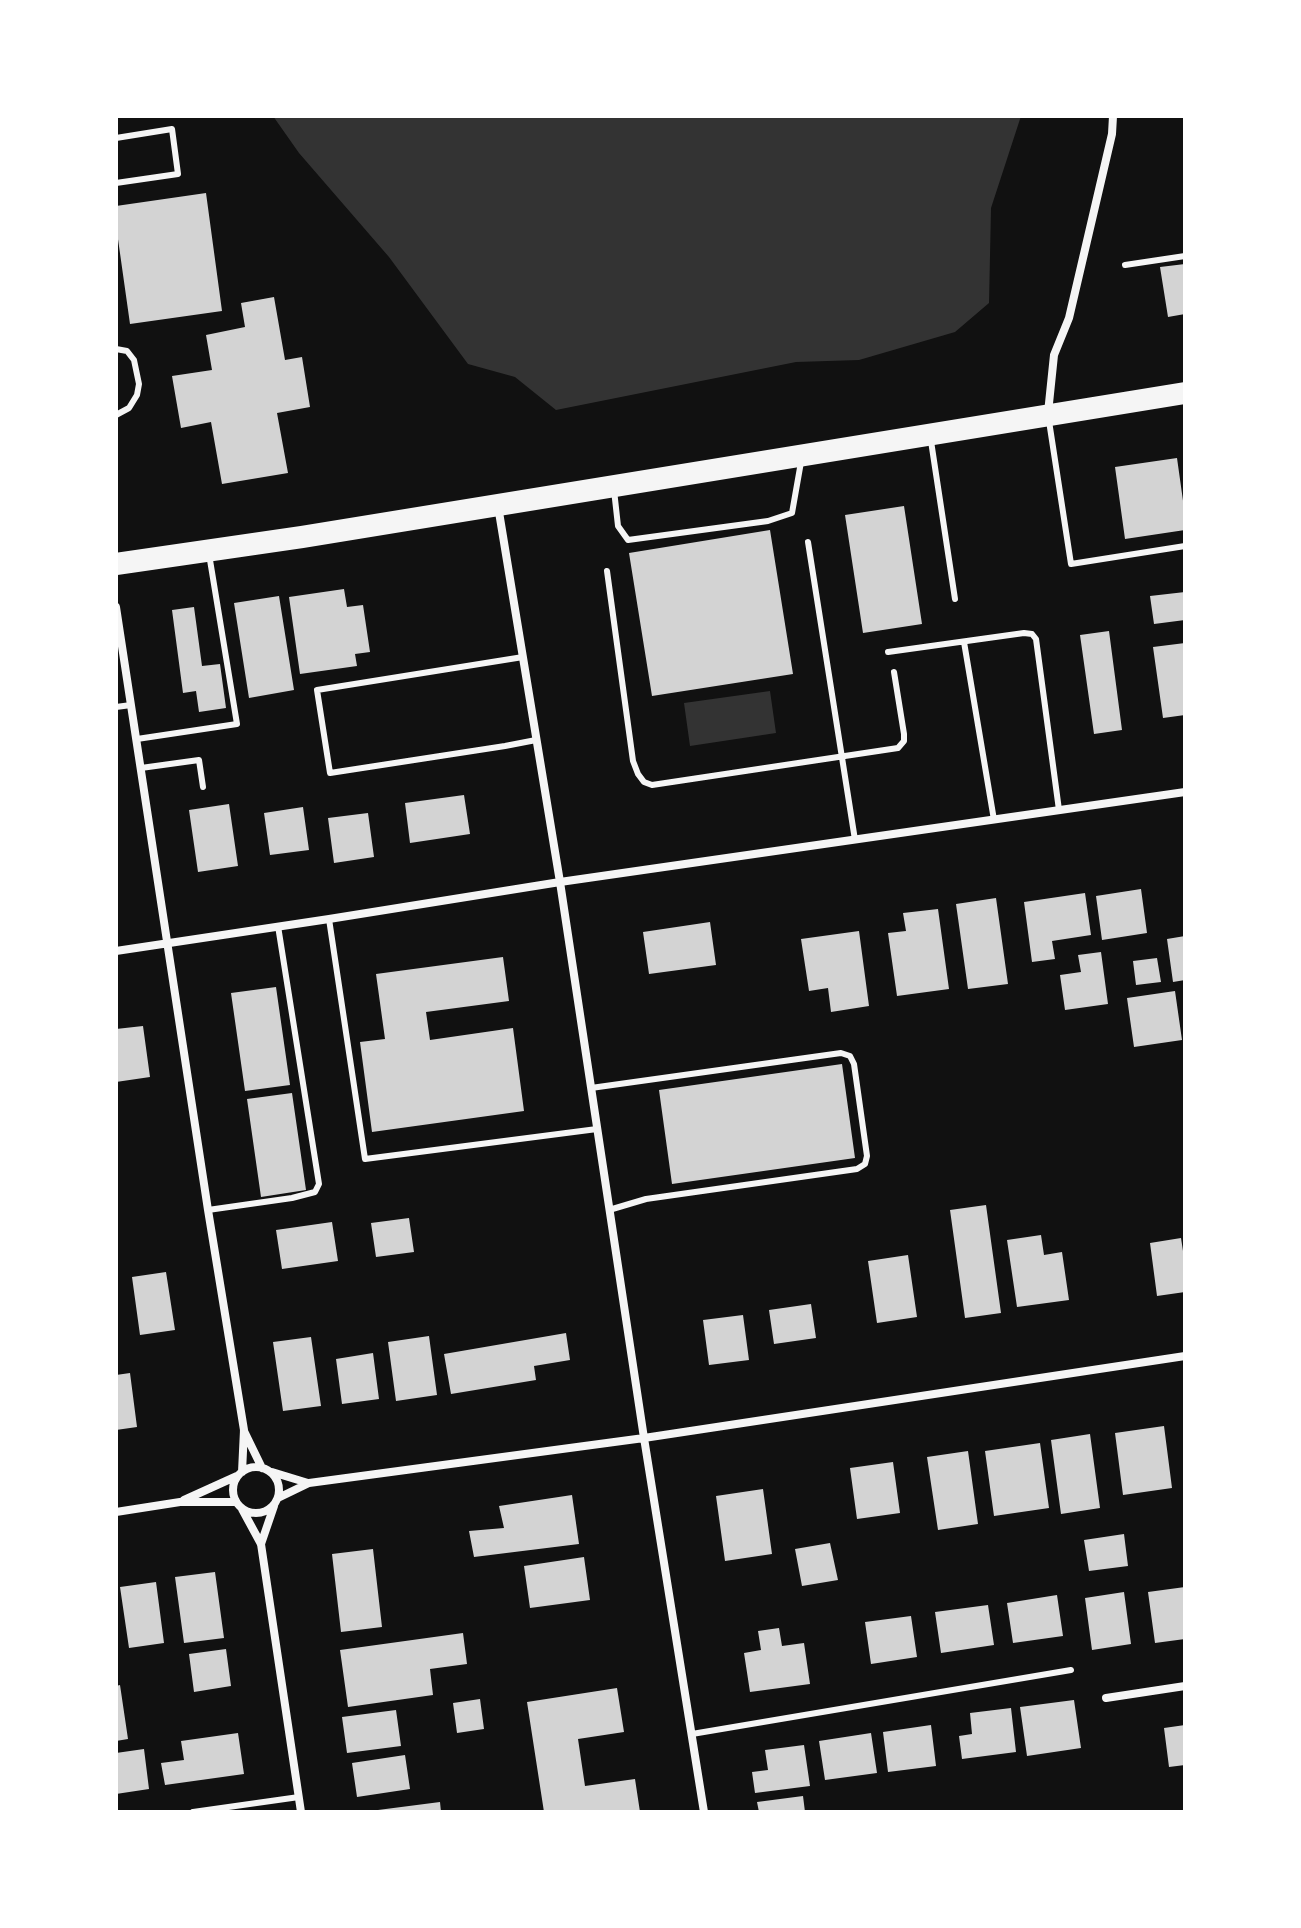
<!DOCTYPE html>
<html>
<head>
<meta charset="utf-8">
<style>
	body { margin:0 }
	#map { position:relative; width:1301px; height:1928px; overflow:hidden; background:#111; font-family:"Titillium Web",sans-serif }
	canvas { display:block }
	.frame { position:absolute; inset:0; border:118px solid #fff; pointer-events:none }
</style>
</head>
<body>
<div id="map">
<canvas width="1301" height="1928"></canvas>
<div class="frame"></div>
</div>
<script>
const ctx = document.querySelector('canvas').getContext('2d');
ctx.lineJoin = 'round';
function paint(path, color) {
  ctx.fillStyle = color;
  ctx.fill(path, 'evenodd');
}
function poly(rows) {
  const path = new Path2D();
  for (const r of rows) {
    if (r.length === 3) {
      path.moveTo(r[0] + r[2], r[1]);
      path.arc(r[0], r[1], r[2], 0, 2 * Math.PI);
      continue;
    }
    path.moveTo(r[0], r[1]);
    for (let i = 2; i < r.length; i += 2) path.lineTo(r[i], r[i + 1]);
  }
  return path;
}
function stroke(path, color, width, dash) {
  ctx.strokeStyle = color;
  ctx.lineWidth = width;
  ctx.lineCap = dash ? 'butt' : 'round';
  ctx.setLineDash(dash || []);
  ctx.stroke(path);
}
paint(poly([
	[273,116,1021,116,991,208,989,303,955,332,859,360,796,362,556,410,515,377,468,364,389,257,299,153],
	[770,691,776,733,690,746,684,703]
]), '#333');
paint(poly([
	[206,193,222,311,130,324,116,225,116,206],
	[1185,264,1185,314,1168,317,1160,267],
	[274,297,285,360,302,357,310,407,277,413,288,473,222,484,211,422,181,428,172,376,212,370,206,335,245,327,241,303],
	[1177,458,1185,515,1185,530,1125,539,1115,467],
	[904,506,922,624,863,633,845,515],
	[770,530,793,674,652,696,629,553],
	[344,589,347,607,363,605,370,652,355,654,357,666,300,674,289,597],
	[1185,592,1185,620,1154,624,1150,596],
	[279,596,294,690,249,698,234,603],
	[194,607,202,666,220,664,226,708,199,712,196,691,183,693,172,610],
	[1109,631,1122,730,1094,734,1080,635],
	[1185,643,1185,715,1163,718,1153,647],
	[464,795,470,834,410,843,405,803],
	[229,804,238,866,198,872,189,810],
	[303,807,309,850,270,855,264,813],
	[368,813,374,857,334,863,328,818],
	[1141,889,1147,933,1102,940,1096,896],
	[1085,893,1091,935,1052,941,1055,959,1032,962,1024,902],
	[996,898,1008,984,968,989,956,904],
	[938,909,949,989,897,996,888,933,906,931,903,913],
	[710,922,716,965,649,974,643,932],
	[859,931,869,1006,831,1012,828,988,809,991,801,939],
	[1185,936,1185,980,1173,982,1167,939],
	[1101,952,1108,1004,1065,1010,1060,975,1081,972,1078,955],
	[503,957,509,1001,426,1012,430,1040,513,1028,524,1111,372,1132,360,1042,385,1039,376,974],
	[1157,958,1161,982,1136,985,1133,961],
	[276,987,290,1085,245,1091,231,993],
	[1175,991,1182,1040,1134,1047,1127,998],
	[143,1026,150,1077,116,1082,116,1029],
	[842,1064,855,1158,672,1184,659,1090],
	[292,1093,306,1190,261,1197,247,1099],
	[986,1205,1001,1313,965,1318,950,1210],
	[409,1218,414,1252,376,1257,371,1223],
	[332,1222,338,1261,282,1269,276,1230],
	[1041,1235,1044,1255,1062,1252,1069,1300,1017,1307,1007,1240],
	[1181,1238,1185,1264,1185,1292,1157,1296,1150,1243],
	[908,1255,917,1317,877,1323,868,1261],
	[166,1272,175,1330,140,1335,132,1277],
	[811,1304,816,1338,774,1344,769,1310],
	[743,1315,749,1360,709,1365,703,1320],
	[566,1333,570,1360,534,1366,536,1380,451,1394,444,1354],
	[429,1336,437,1395,396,1401,388,1342],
	[311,1337,321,1406,283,1411,273,1342],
	[373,1353,379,1399,342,1404,336,1359],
	[130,1373,137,1427,116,1430,116,1375],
	[1164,1426,1172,1488,1123,1495,1115,1433],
	[1090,1434,1100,1508,1061,1514,1051,1440],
	[1040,1443,1049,1508,994,1516,985,1451],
	[968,1451,978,1524,938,1530,927,1457],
	[893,1462,900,1513,857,1519,850,1468],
	[763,1489,772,1554,725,1561,716,1496],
	[572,1495,579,1544,474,1557,469,1531,504,1528,499,1506],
	[1124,1534,1128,1566,1089,1571,1084,1540],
	[830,1543,838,1580,802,1586,795,1549],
	[373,1549,382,1627,341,1632,332,1554],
	[584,1557,590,1600,530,1608,524,1566],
	[215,1572,224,1638,184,1643,175,1577],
	[156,1582,164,1643,129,1648,120,1587],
	[1185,1587,1185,1639,1155,1643,1148,1592],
	[1124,1592,1131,1644,1092,1650,1085,1598],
	[1057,1595,1063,1636,1013,1643,1007,1603],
	[988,1605,994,1645,941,1653,935,1612],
	[911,1616,917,1657,871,1664,865,1622],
	[779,1628,782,1646,804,1643,810,1684,750,1692,744,1653,761,1650,758,1631],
	[463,1633,467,1664,430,1669,433,1695,348,1707,340,1650],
	[226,1649,231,1686,194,1692,189,1654],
	[120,1685,128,1739,116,1741,116,1686],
	[617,1688,624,1732,578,1739,585,1786,635,1779,640,1812,544,1812,527,1702],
	[480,1699,484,1729,457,1733,453,1703],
	[1074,1700,1081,1748,1027,1756,1020,1707],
	[1011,1708,1016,1752,962,1759,959,1736,972,1734,970,1713],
	[396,1710,401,1746,347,1753,342,1717],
	[931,1725,936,1766,888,1772,883,1732],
	[1185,1725,1185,1765,1169,1767,1164,1728],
	[238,1733,244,1774,165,1785,161,1763,184,1760,181,1741],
	[871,1733,877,1773,825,1780,819,1741],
	[804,1745,810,1786,755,1793,752,1772,768,1770,765,1750],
	[144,1749,149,1789,116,1794,116,1753],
	[405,1755,410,1789,357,1797,352,1763],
	[803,1796,805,1812,759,1812,757,1802],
	[440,1802,441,1812,378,1812,378,1810]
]), '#d3d3d3');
stroke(poly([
	[116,138,172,129,178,174,116,183],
	[1125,265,1185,256],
	[116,349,127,351,134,360,139,384,137,395,129,408,116,415],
	[1049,421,1071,564,1185,546],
	[931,441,955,599],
	[614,490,618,526,628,540,768,521,792,513,801,462],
	[808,542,855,840],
	[607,571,633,761,638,774,644,782,652,785,898,748,904,741,904,734,894,672],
	[964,642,994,820],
	[888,652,1024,633,1032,634,1036,639,1059,810],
	[523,657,317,690,330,773,505,746,536,740],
	[116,707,131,705],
	[137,739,237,724,209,554],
	[141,768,199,760,203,787],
	[329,919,365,1159,597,1129],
	[591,1088,841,1053,850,1056,854,1064,867,1156,865,1164,857,1169,646,1199,609,1210],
	[208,1210,292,1198,315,1192,319,1184,278,926],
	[692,1734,1071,1670],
	[193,1812,299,1797]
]), '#f5f5f5', 6);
stroke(poly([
	[1048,413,1054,355,1069,318,1112,134,1113,116],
	[498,506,560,882,644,1438,704,1812],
	[116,607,208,1210,244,1430,242,1472],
	[116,951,329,919,560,882,1185,792],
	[244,1431,262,1468],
	[256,1490,23],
	[272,1472,308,1483],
	[278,1498,309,1483,644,1438,1185,1356],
	[184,1500,237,1476],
	[242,1509,261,1544,301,1812],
	[116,1512,180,1502,236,1502],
	[261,1544,274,1506],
	[1106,1698,1185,1686]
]), '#f5f5f5', 8);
stroke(poly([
	[116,564,302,537,1185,393]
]), '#f5f5f5', 22);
</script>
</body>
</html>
